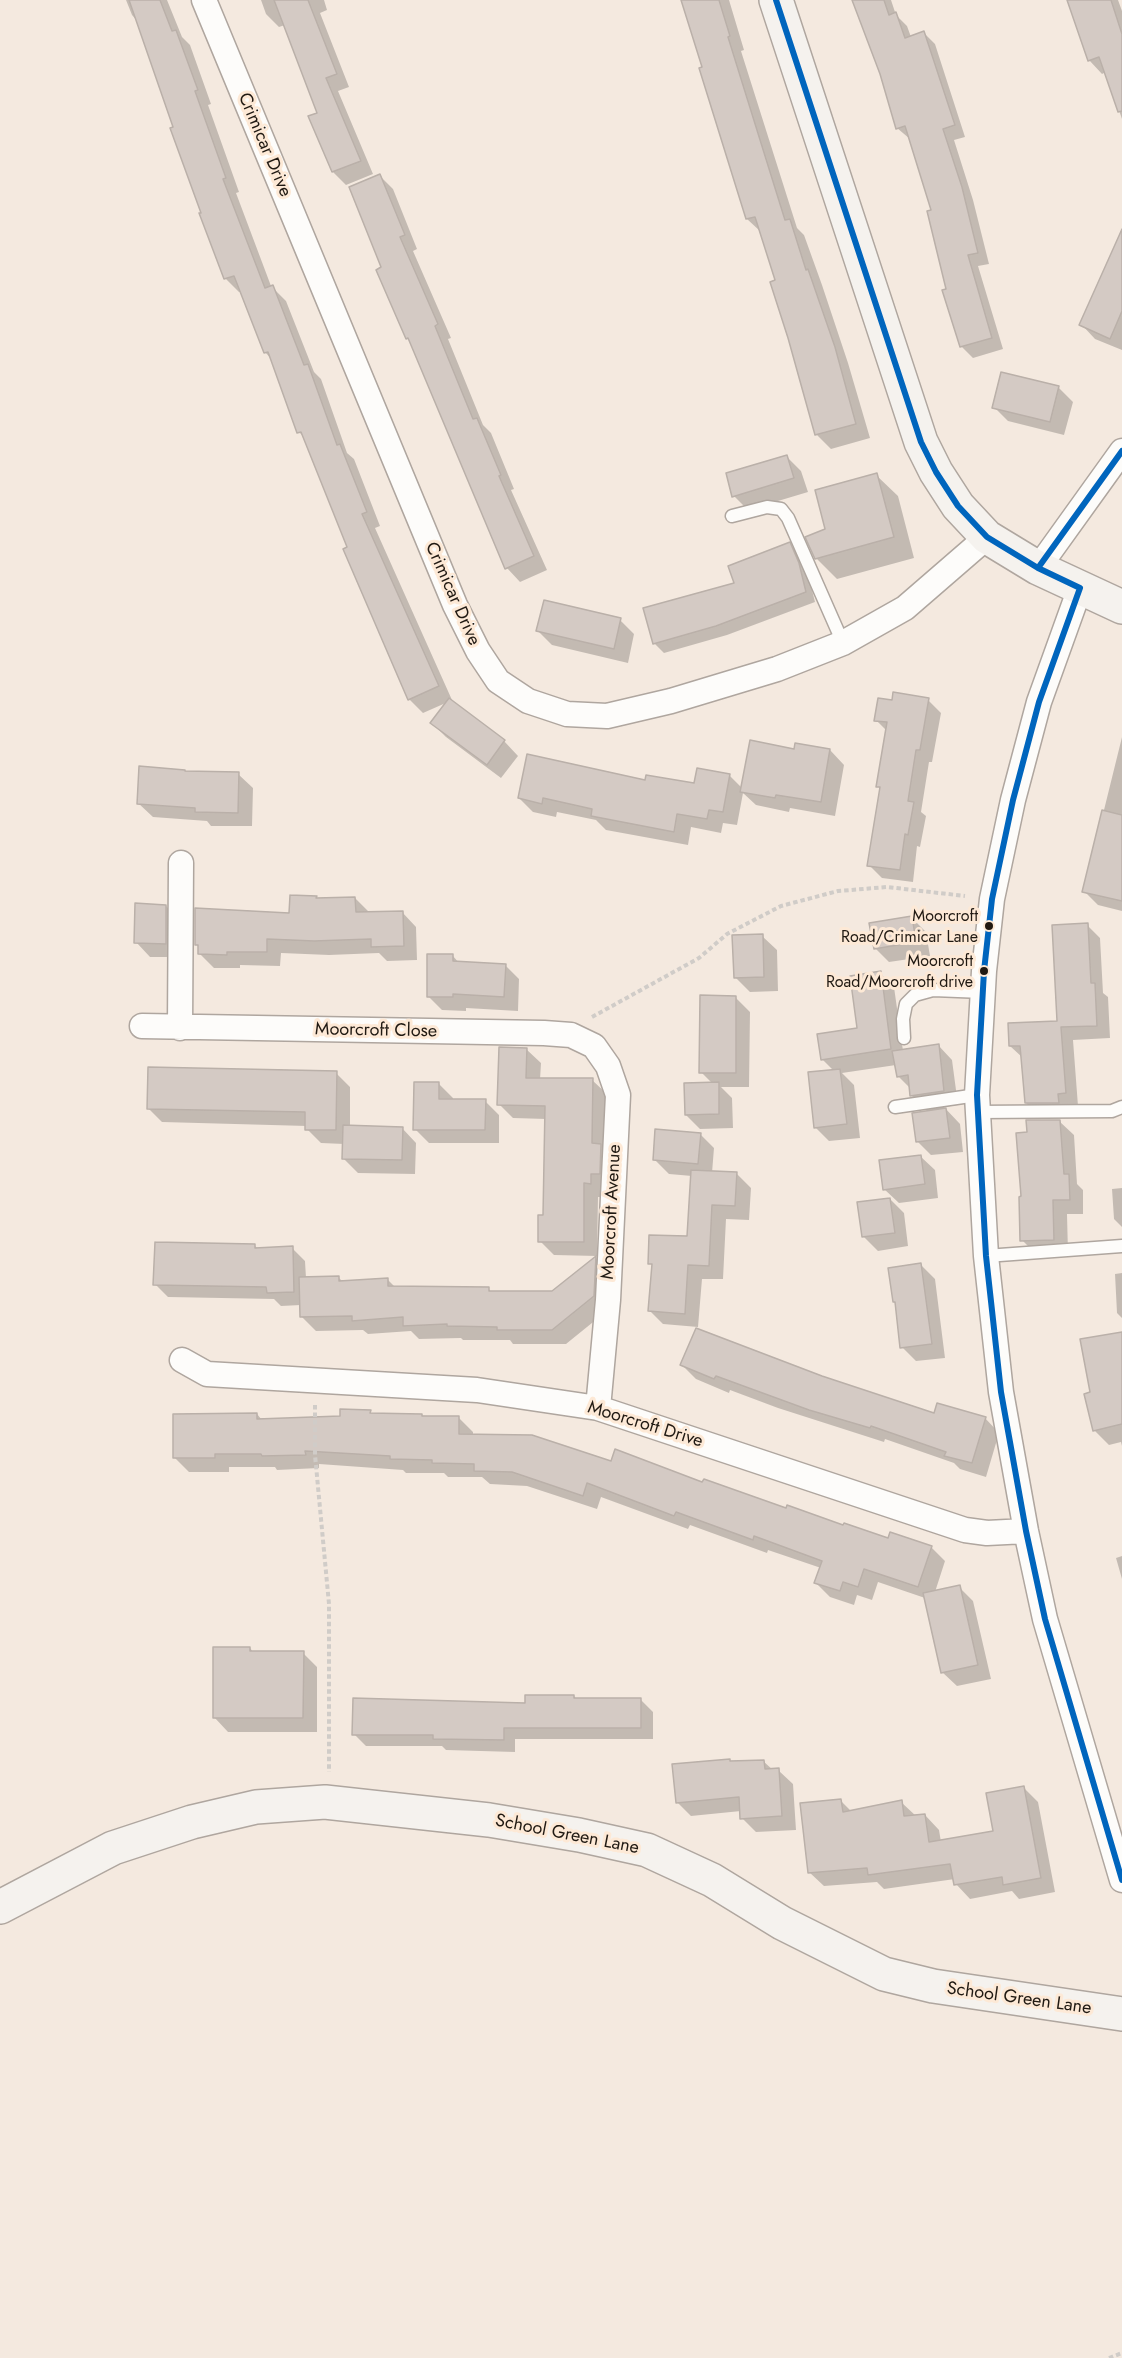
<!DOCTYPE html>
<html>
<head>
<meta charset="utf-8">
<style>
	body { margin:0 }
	canvas { display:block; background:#f4e9df }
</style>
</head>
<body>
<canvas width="1122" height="2358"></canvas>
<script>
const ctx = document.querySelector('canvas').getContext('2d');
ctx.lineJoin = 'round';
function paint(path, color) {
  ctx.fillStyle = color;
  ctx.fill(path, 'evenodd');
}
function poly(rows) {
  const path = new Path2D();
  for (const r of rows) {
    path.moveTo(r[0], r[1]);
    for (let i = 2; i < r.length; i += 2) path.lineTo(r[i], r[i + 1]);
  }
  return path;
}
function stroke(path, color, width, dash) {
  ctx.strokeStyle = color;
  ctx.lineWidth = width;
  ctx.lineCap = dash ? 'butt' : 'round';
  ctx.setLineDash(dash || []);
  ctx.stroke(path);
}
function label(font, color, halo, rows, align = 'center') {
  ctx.font = font + ' Jost,sans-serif';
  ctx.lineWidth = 6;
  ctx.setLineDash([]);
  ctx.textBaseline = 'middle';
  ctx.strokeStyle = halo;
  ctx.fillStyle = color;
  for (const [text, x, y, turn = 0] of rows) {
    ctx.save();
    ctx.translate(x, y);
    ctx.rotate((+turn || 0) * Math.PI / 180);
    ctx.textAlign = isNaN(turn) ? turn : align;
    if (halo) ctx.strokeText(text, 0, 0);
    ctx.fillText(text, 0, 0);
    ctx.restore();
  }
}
paint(poly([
	[126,0,167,0,182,37,190,45,211,104,208,105,239,192,236,193,271,286,286,301,314,372,321,379,347,453,354,459,380,526,375,528,452,700,450,701,504,741,518,756,501,778,446,737,432,723,448,702,423,713,409,699,305,438,299,432,273,361,265,352,241,291,239,292,225,278,138,22,132,15],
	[261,0,324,0,327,10,320,13,349,87,338,91,373,174,346,185,333,172,319,113,285,25,279,27,266,14],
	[683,0,729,0,744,50,741,51,797,228,804,235,822,285,848,363,870,438,831,449,817,435,790,337,777,281,761,232,747,219],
	[852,0,891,0,896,15,907,26,911,37,923,32,935,44,965,137,954,140,973,200,989,264,978,266,1003,349,973,358,961,346,932,211,910,139,897,128,881,74],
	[1068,0,1118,0,1122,11,1122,119,1106,72,1102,74,1089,60],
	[380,176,393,189,417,249,413,251,451,338,448,339,483,425,491,433,514,489,511,490,547,570,520,582,507,568,419,361,383,268],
	[1122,238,1122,350,1095,339,1081,324],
	[1002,373,1059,388,1073,402,1064,435,1008,421,994,407],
	[787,457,801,471,808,492,748,510,734,496],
	[876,475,898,496,914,558,837,579,816,558,827,530],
	[789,544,799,554,808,574,815,602,727,635,664,653,654,643],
	[620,620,634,634,628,663,552,645,538,631],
	[928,700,941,713,932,762,929,762,921,812,926,816,920,847,917,846,913,882,882,878,869,865,881,790,878,786,887,731,876,720],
	[1122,737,1122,911,1098,905,1084,891],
	[830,750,844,765,835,816,790,808,789,812,756,805,743,793,737,825,723,823,721,833,691,827,688,845,606,830,596,820,557,812,556,817,533,812,519,798,646,782,695,785,729,775,742,788,795,751],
	[186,773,238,774,253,788,252,826,211,826,207,821,153,817,138,803],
	[316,897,318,899,355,898,369,912,402,912,416,927,417,960,387,961,379,953,329,955,281,953,280,966,240,965,240,968,214,968,200,954,200,948,196,944,290,915],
	[166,906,180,920,180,957,150,957,136,942],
	[912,918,926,932,930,956,889,962,875,948],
	[1087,925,1100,938,1103,993,1108,997,1110,1038,1073,1040,1078,1106,1039,1116,1026,1103,1023,1058,1010,1046,1058,1022],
	[762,936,777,950,778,991,750,992,735,977],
	[453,956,459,963,505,965,519,979,518,1011,466,1008,466,1011,442,1010,428,996],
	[880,973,894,987,903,1051,938,1045,952,1060,958,1105,944,1107,960,1124,963,1152,931,1155,917,1141,928,1112,912,1096,911,1089,898,1076,896,1065,842,1073,854,1085,860,1138,829,1141,815,1127,834,1071,822,1059,859,1029],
	[736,998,750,1012,749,1087,721,1087,732,1098,733,1128,700,1129,686,1115,713,1084,701,1072],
	[526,1049,541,1063,540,1080,592,1080,607,1094,604,1197,598,1197,597,1256,554,1255,540,1241,545,1216,546,1119,513,1118,499,1104],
	[336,1073,350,1087,350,1127,402,1128,416,1143,415,1174,358,1173,343,1158,344,1144,321,1143,307,1129,307,1126,162,1122,148,1108],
	[439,1084,453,1098,453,1101,485,1101,499,1115,499,1143,429,1143,415,1129],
	[1059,1121,1074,1135,1077,1184,1083,1190,1083,1214,1067,1214,1068,1253,1036,1254,1022,1240,1028,1133],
	[700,1134,714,1148,712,1173,737,1174,751,1188,749,1220,726,1219,723,1279,702,1279,698,1327,663,1324,649,1310,653,1266,650,1263,689,1237,692,1176,669,1174,655,1160],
	[920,1156,935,1170,938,1198,899,1203,884,1189],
	[1122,1188,1122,1227,1114,1219,1112,1189],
	[890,1199,904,1213,908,1246,878,1251,863,1236],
	[254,1245,258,1249,292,1248,305,1261,306,1278,339,1278,343,1282,387,1279,395,1287,488,1288,492,1293,552,1293,596,1258,609,1272,608,1310,566,1344,513,1344,510,1340,463,1340,461,1338,419,1339,411,1331,368,1334,363,1330,316,1331,301,1316,301,1305,281,1306,274,1299,168,1297,155,1284],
	[921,1265,935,1279,945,1358,916,1361,902,1347,897,1304,894,1302],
	[1122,1273,1122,1318,1117,1313,1115,1274],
	[1122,1334,1122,1446,1121,1442,1109,1445,1095,1431,1091,1394],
	[682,1365,821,1377,935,1415,985,1418,999,1433,986,1477,960,1469,954,1463,885,1439,884,1442,778,1408,730,1390,729,1393,696,1379],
	[370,1412,373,1414,458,1417,473,1432,473,1435,612,1462,703,1484,844,1527,889,1540,931,1547,945,1561,935,1592,959,1587,973,1601,991,1679,957,1686,942,1672,925,1598,878,1582,872,1600,857,1595,854,1605,830,1597,816,1583,821,1568,768,1550,767,1553,690,1525,688,1529,601,1497,597,1509,527,1486,490,1484,482,1477,448,1477,444,1473,406,1473,403,1470,319,1464,319,1468,277,1470,275,1467,229,1467,229,1472,189,1472,175,1458,257,1414,262,1420,341,1417],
	[1122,1556,1122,1579,1116,1558],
	[250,1648,253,1652,303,1653,317,1667,317,1732,228,1732,214,1717],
	[574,1696,577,1700,641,1700,653,1712,653,1739,515,1739,515,1752,446,1750,442,1746,366,1746,354,1734],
	[729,1760,731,1762,763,1761,773,1770,778,1770,793,1784,796,1830,756,1832,742,1818,741,1811,691,1816,677,1802],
	[1024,1788,1038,1802,1055,1892,1019,1899,1012,1891,970,1899,956,1884,955,1879,884,1889,877,1882,824,1886,809,1872,841,1801,852,1812,901,1802,916,1816,925,1815,939,1830,941,1842,995,1832]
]), '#0003');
const building = poly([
	[129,0,160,0,172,31,176,30,198,90,195,91,226,178,223,179,265,288,273,285,304,365,308,364,337,445,340,444,367,512,362,514,439,686,408,700,343,549,347,547,301,432,297,433,268,352,264,353,234,276,224,279,199,213,201,213,170,128,173,127,129,0],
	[274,0,308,0,337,74,326,78,361,161,332,172,308,116,317,113,274,0],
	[681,0,719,0,730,36,728,37,785,220,790,219,806,270,808,269,835,347,856,424,815,435,788,338,770,282,775,280,755,217,746,219,699,68,702,67,681,0],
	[852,0,884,0,889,15,896,12,905,38,924,31,955,125,943,129,962,187,978,253,968,255,992,338,960,347,942,290,946,289,927,211,931,210,905,126,896,129,880,74,852,0],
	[1067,0,1111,0,1122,34,1122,111,1118,112,1099,57,1088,61,1067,0],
	[380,174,405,235,400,237,438,324,435,326,473,419,477,418,501,475,499,476,534,556,505,569,408,338,406,339,376,270,381,267,349,187,380,174],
	[1122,229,1122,311,1110,339,1079,325,1122,229],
	[1001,372,1059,386,1050,422,992,408,1001,372],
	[787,455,794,478,732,497,726,473,787,455],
	[877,473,894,537,815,559,805,537,825,529,815,490,877,473],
	[790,542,799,563,806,592,716,626,653,644,643,608,734,583,728,566,790,542],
	[544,600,621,618,614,649,536,631,544,600],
	[893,692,929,698,920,750,916,750,908,801,914,802,908,835,905,834,900,870,867,866,880,787,876,787,887,722,874,721,878,698,892,700,893,692],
	[449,698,505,740,487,765,430,723,449,698],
	[750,740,794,749,795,743,830,749,821,802,776,795,775,798,740,792,750,740],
	[527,754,645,780,646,775,694,783,697,768,730,774,723,812,709,810,707,819,677,814,674,832,591,816,592,809,543,798,542,804,518,798,527,754],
	[139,766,185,770,185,771,239,772,238,813,195,812,195,808,137,804,139,766],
	[1102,810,1122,815,1122,901,1082,892,1102,810],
	[290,895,317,896,316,898,355,897,356,912,403,911,404,946,371,947,371,939,314,941,267,939,267,952,227,952,227,955,198,954,198,945,195,945,195,908,289,913,290,895],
	[135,903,166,905,166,944,134,943,135,903],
	[912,916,916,942,874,949,869,923,912,916],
	[1088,923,1091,983,1095,983,1097,1026,1061,1027,1066,1093,1058,1094,1059,1103,1025,1103,1020,1046,1009,1046,1008,1023,1057,1021,1052,925,1088,923],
	[763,934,764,977,734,978,732,935,763,934],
	[427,954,453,954,453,961,506,964,504,997,453,994,453,997,427,997,427,954],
	[881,971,891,1049,821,1060,817,1034,857,1028,850,976,881,971],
	[700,995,736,996,736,1073,699,1073,700,995],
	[939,1044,944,1091,910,1096,908,1075,897,1077,892,1051,939,1044],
	[499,1047,527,1048,526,1078,593,1078,592,1143,601,1144,600,1174,591,1174,591,1184,584,1183,584,1242,538,1242,538,1215,543,1215,545,1106,497,1105,499,1047],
	[148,1067,337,1071,336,1130,305,1130,305,1112,147,1109,148,1067],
	[840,1069,847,1124,814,1128,808,1072,840,1069],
	[414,1082,439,1082,439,1099,486,1099,485,1130,413,1130,414,1082],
	[719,1082,719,1114,685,1115,684,1083,719,1082],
	[946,1108,950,1138,916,1142,912,1113,946,1108],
	[1026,1120,1060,1120,1064,1174,1069,1174,1070,1200,1053,1200,1054,1240,1020,1241,1019,1197,1021,1196,1016,1133,1027,1132,1026,1120],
	[343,1125,403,1127,402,1160,342,1159,343,1125],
	[655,1129,701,1133,698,1164,653,1160,655,1129],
	[921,1155,925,1184,883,1190,879,1160,921,1155],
	[691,1170,737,1172,735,1206,712,1205,709,1266,688,1265,685,1314,648,1311,652,1264,648,1264,649,1235,687,1236,691,1170],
	[890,1198,895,1233,862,1237,857,1202,890,1198],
	[155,1242,255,1244,255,1248,293,1246,294,1292,267,1293,266,1287,153,1285,155,1242],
	[596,1256,594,1296,552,1330,497,1330,497,1327,447,1326,447,1324,403,1326,403,1317,352,1321,352,1316,300,1317,299,1277,339,1276,339,1281,388,1278,388,1286,489,1287,489,1291,552,1291,596,1256],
	[921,1263,932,1344,900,1348,895,1302,893,1302,888,1268,921,1263],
	[696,1328,822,1376,934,1413,937,1403,986,1417,972,1463,944,1456,946,1452,871,1426,870,1428,809,1410,716,1376,714,1379,680,1365,696,1328],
	[1122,1332,1122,1424,1093,1431,1084,1394,1090,1392,1080,1339,1122,1332],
	[340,1409,371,1410,370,1413,422,1414,422,1416,459,1416,459,1434,532,1435,611,1461,615,1449,702,1482,704,1479,786,1508,787,1505,843,1525,844,1523,888,1538,890,1532,932,1546,918,1587,864,1569,858,1587,843,1582,840,1591,814,1583,822,1561,754,1536,753,1540,676,1512,674,1516,587,1483,583,1496,512,1472,474,1471,474,1464,432,1463,432,1460,390,1459,390,1456,305,1451,306,1455,262,1456,261,1454,215,1454,215,1458,173,1458,173,1414,257,1413,257,1419,340,1416,340,1409],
	[960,1585,978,1665,941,1673,923,1593,960,1585],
	[213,1647,250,1647,250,1651,304,1651,303,1718,213,1718,213,1647],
	[525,1695,574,1695,574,1698,641,1698,641,1728,504,1728,504,1740,433,1739,433,1735,352,1735,353,1698,525,1703,525,1695],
	[730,1759,730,1761,764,1760,765,1769,779,1768,782,1816,740,1819,739,1797,676,1803,672,1764,730,1759],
	[1024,1786,1041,1878,1003,1885,1002,1877,954,1885,950,1864,868,1875,867,1868,808,1873,800,1803,841,1799,843,1812,902,1800,904,1816,925,1814,929,1842,993,1831,986,1793,1024,1786]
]);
paint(building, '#d4cac4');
stroke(building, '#bab0a9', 1.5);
const lane = poly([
	[732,516,767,507,781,509,788,518,843,643],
	[904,1038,903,1019,906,1004,915,995,933,990,983,992],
	[895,1107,977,1095],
	[978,1112,1112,1111,1122,1107],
	[986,1256,1122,1246]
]);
const street = poly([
	[204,0,455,605,478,651,498,681,528,701,567,714,607,716,671,701,777,669,843,643,905,608,987,537],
	[1038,568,1122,451],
	[1080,588,1039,702,1013,800,992,899,984,971,977,1095,986,1256,1001,1392,1026,1531,1045,1619,1122,1880],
	[142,1026,544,1033,571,1035,594,1046,608,1066,618,1095,608,1300,598,1408],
	[180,1028,181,863],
	[182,1360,207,1374,477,1390,598,1408,965,1530,987,1533,1026,1531]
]);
const secondary = poly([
	[776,0,921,442,936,472,958,506,987,537,1038,568,1122,607],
	[0,1907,113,1848,192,1822,256,1807,325,1802,489,1820,579,1835,647,1850,712,1880,782,1923,884,1974,933,1986,1122,2014]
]);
stroke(lane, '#afa69f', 15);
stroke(street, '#afa69f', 27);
stroke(secondary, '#afa69f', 36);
stroke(poly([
	[592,1017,699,958,727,934,781,906,838,891,887,887,965,896],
	[315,1405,315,1455,329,1604,329,1772],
	[1109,2358,1122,2353]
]), '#d0ccc8', 4, [4.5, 3]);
stroke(lane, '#fdfcfa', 12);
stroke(street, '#fdfcfa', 24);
stroke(secondary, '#f5f2ee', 33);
stroke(poly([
	[776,0,921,442,936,472,958,506,987,537,1038,568,1080,588],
	[1038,568,1122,451],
	[1080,588,1039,702,1013,800,992,899,984,971,977,1095,986,1256,1001,1392,1026,1531,1045,1619,1122,1880]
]), '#0065bd', 6);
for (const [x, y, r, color] of [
	[989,926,5,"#201912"],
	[984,971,5,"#201912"]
]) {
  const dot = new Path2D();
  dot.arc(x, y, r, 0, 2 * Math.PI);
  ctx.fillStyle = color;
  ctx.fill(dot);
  stroke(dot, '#fde9d6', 2);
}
label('16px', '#201912', '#fde9d6', [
	["Moorcroft",978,917],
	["Road/Crimicar Lane",978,938],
	["Moorcroft",973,962],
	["Road/Moorcroft drive",973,983]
], 'right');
label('18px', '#201912', '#fde9d6', [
	["Crimicar Drive",264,145,67],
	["Crimicar Drive",452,594,66],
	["Moorcroft Close",376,1031,1],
	["Moorcroft Avenue",612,1212,-87],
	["Moorcroft Drive",645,1425,17],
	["School Green Lane",567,1835,11],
	["School Green Lane",1019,1999,8]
]);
</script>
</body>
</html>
